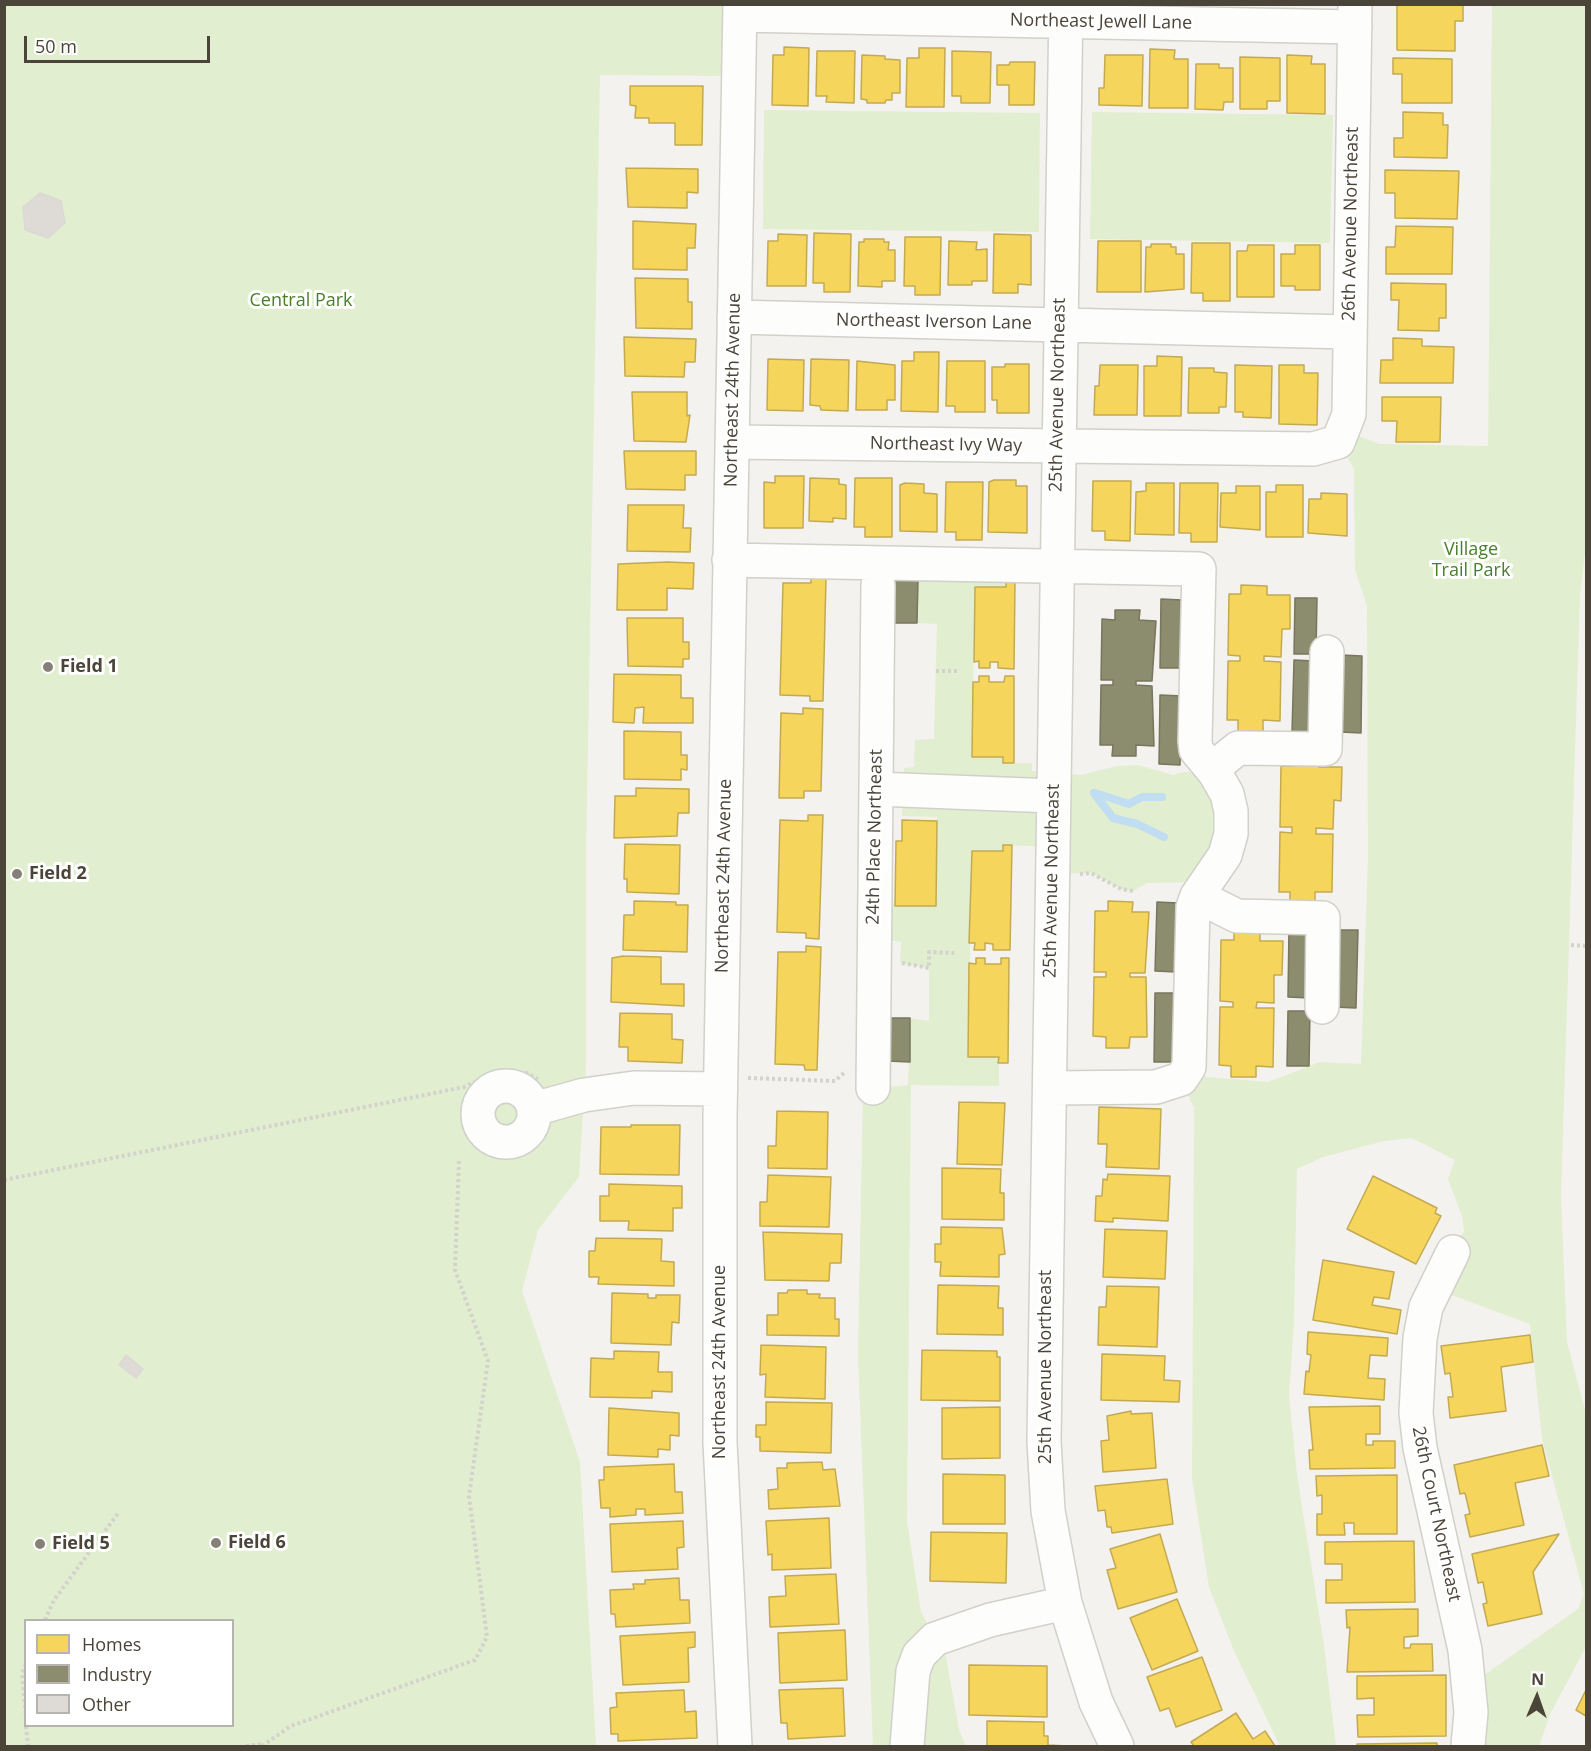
<!DOCTYPE html>
<html>
<head>
<meta charset="utf-8">
<style>
	body { margin:0 }
	#map { position:relative; width:1591px; height:1751px; overflow:hidden; background:#f4f2ee; font-family:"Open Sans",sans-serif }
	canvas { display:block }
	.frame { position:absolute; inset:0; border:6px solid #4b4439; pointer-events:none }
	.legend { position:absolute; left:24px; top:1619px; width:210px; height:108px; box-sizing:border-box; background:#fff; border:2px solid #b7b4b0; margin:0; padding:8px 10px; list-style:none; font-size:18px; color:#4b4439 }
	.legend li { display:flex; align-items:center; gap:12px; height:30px }
	.legend b { width:30px; border:2px solid #b7b4b0 }
	.north { position:absolute; left:1507px; top:1667px; width:60px; height:60px; -webkit-text-stroke:4px #fff; paint-order:stroke; rotate:2deg; font-size:16px; font-weight:700; line-height:24px; text-align:center; color:#4b4439 }
	.north::after { content:''; display:block; margin:auto; width:21px; height:27px; background:#4b4439; clip-path:polygon(50% 0,100% 100%,50% 72%,0 100%) }
	.scale { position:absolute; left:24px; top:36px; width:186px; height:27px; box-sizing:border-box; border:3px solid #4b4439; border-top:0; padding-left:8px; font-size:18px; line-height:21px; white-space:nowrap; color:#4b4439; -webkit-text-stroke:4px #fff; paint-order:stroke }
</style>
</head>
<body>
<div id="map">
<canvas width="1591" height="1751"></canvas>
<div class="frame"></div>
<ul class="legend">
<li><b style="height:16px;background:#f6d55c"></b>Homes</li>
<li><b style="height:16px;background:#8c8c6e"></b>Industry</li>
<li><b style="height:16px;background:#dedbd6"></b>Other</li>
</ul>
<div class="north">N</div>
<div class="scale">50 m</div>
</div>
<script>
const ctx = document.querySelector('canvas').getContext('2d');
ctx.lineJoin = 'round';
function paint(path, color) {
  ctx.fillStyle = color;
  ctx.fill(path, 'evenodd');
}
function poly(rows) {
  const path = new Path2D();
  for (const r of rows) {
    if (r.length === 3) {
      path.moveTo(r[0] + r[2], r[1]);
      path.arc(r[0], r[1], r[2], 0, 2 * Math.PI);
      continue;
    }
    path.moveTo(r[0], r[1]);
    for (let i = 2; i < r.length; i += 2) path.lineTo(r[i], r[i + 1]);
  }
  return path;
}
function stroke(path, color, width, dash) {
  ctx.strokeStyle = color;
  ctx.lineWidth = width;
  ctx.lineCap = dash ? 'butt' : 'round';
  ctx.setLineDash(dash || []);
  ctx.stroke(path);
}
function label(font, color, halo, rows, align = 'center') {
  ctx.font = font + ' "Open Sans",sans-serif';
  ctx.lineWidth = 6;
  ctx.setLineDash([]);
  ctx.textBaseline = 'middle';
  ctx.strokeStyle = halo;
  ctx.fillStyle = color;
  for (const [text, x, y, turn = 0] of rows) {
    ctx.save();
    ctx.translate(x, y);
    ctx.rotate((+turn || 0) * Math.PI / 180);
    ctx.textAlign = isNaN(turn) ? turn : align;
    if (halo) ctx.strokeText(text, 0, 0);
    ctx.fillText(text, 0, 0);
    ctx.restore();
  }
}
paint(poly([
	[5,5,740,5,738,76,600,75,586,855,586,1064,579,1177,538,1230,522,1291,580,1462,596,1746,5,1746],
	[26,1620,232,1620,232,1726,26,1726],
	[1492,5,1586,5,1586,544,1580,595,1561,1197,1567,1342,1586,1414,1586,1647,1550,1714,1539,1746,1468,1746,1470,1685,1578,1609,1584,1594,1542,1439,1530,1324,1435,1289,1464,1231,1462,1216,1448,1179,1455,1160,1412,1138,1384,1141,1323,1157,1297,1169,1294,1320,1289,1395,1297,1475,1324,1646,1336,1746,1280,1746,1234,1651,1209,1587,1192,1478,1194,1108,1181,1079,1189,1067,1207,1077,1268,1082,1320,1062,1361,1064,1368,857,1367,606,1355,570,1354,469,1339,443,1345,431,1380,444,1488,446],
	[764,110,1040,113,1039,232,763,229],
	[1092,112,1333,115,1330,243,1090,239],
	[918,564,1006,581,1006,587,975,587,972,757,1003,757,1003,763,1032,763,1032,771,1081,775,1117,766,1138,765,1173,775,1183,772,1215,773,1227,794,1208,882,1147,883,1133,891,1121,889,1091,873,1052,874,1052,847,1004,845,1003,851,972,851,968,1056,999,1057,999,1086,911,1085,907,1521,921,1612,946,1657,959,1730,966,1746,873,1746,858,1354,863,1090,908,1085,910,1018,929,1021,929,968,900,963,901,942,889,940,890,903,936,906,937,817,902,816,904,768,914,767,915,740,934,739,937,624,917,623]
]), '#e1eecf');
const homes = poly([
	[1397,4,1463,4,1463,21,1455,21,1455,51,1397,50,1397,4],
	[784,47,809,48,808,106,772,105,773,55,784,55,784,47],
	[919,48,945,48,944,107,906,107,907,58,919,58,919,48],
	[1150,49,1175,50,1174,59,1188,59,1188,108,1149,108,1150,49],
	[817,51,855,51,854,103,826,102,827,96,816,96,817,51],
	[952,51,991,52,990,103,961,103,961,96,952,96,952,51],
	[862,55,885,56,885,59,900,60,900,93,892,93,892,100,886,100,885,103,867,103,867,100,861,99,862,55],
	[1105,55,1143,55,1142,106,1099,105,1099,88,1104,88,1105,55],
	[1287,55,1312,56,1311,64,1325,64,1325,114,1287,113,1287,55],
	[1240,57,1280,58,1280,101,1267,101,1267,109,1240,109,1240,57],
	[1393,58,1452,59,1452,103,1402,103,1402,74,1393,74,1393,58],
	[1010,62,1035,62,1034,105,1009,105,1009,85,997,85,997,65,1009,65,1010,62],
	[1196,64,1219,64,1219,68,1233,68,1233,102,1224,102,1223,110,1195,109,1196,64],
	[630,86,703,86,702,145,675,145,675,123,649,123,649,118,635,118,636,106,630,105,630,86],
	[1403,112,1443,113,1443,125,1448,125,1447,158,1394,157,1394,138,1403,138,1403,112],
	[626,168,698,169,698,193,687,192,687,208,628,207,626,168],
	[1385,170,1459,171,1457,219,1395,218,1395,193,1385,193,1385,170],
	[633,221,696,224,695,248,687,248,687,270,633,269,633,221],
	[1396,226,1453,227,1452,274,1386,274,1386,247,1395,247,1396,226],
	[814,233,851,234,850,292,824,292,824,283,813,283,814,233],
	[778,234,807,235,806,286,767,286,768,241,778,241,778,234],
	[994,234,1031,235,1031,285,1018,284,1018,293,993,293,994,234],
	[905,237,941,237,940,295,915,295,915,286,904,286,905,237],
	[864,239,884,239,884,242,889,242,888,250,895,250,895,281,882,281,882,287,858,286,859,242,864,242,864,239],
	[949,241,977,242,976,250,987,249,987,281,972,281,972,285,948,285,949,241],
	[1098,241,1141,241,1141,292,1097,292,1098,241],
	[1192,243,1230,243,1230,301,1203,301,1203,293,1191,293,1192,243],
	[1151,244,1171,244,1171,247,1176,247,1176,254,1184,254,1184,289,1145,292,1146,247,1151,247,1151,244],
	[1248,245,1274,245,1274,297,1237,297,1237,251,1247,251,1248,245],
	[1295,245,1320,245,1320,290,1295,290,1295,286,1281,286,1281,254,1295,254,1295,245],
	[635,278,688,279,688,302,692,302,692,329,636,328,635,278],
	[1391,283,1446,284,1446,318,1439,318,1439,331,1398,330,1399,300,1391,300,1391,283],
	[624,337,696,339,695,362,685,362,684,377,625,376,624,337],
	[1393,338,1422,339,1422,346,1454,347,1453,383,1380,383,1381,360,1393,360,1393,338],
	[914,352,939,352,938,412,901,411,902,361,914,361,914,352],
	[1157,356,1182,357,1181,416,1144,416,1144,366,1157,366,1157,356],
	[768,359,804,360,803,411,767,410,768,359],
	[811,359,849,360,848,411,821,410,820,406,810,405,811,359],
	[857,361,895,365,895,400,887,400,887,410,856,410,857,361],
	[947,361,985,361,985,412,955,412,955,406,946,406,947,361],
	[1005,364,1029,364,1029,413,997,413,997,400,992,400,992,367,1005,367,1005,364],
	[1100,365,1138,365,1137,415,1094,415,1095,386,1099,386,1100,365],
	[1235,365,1272,366,1271,418,1243,417,1243,412,1235,412,1235,365],
	[1279,365,1304,365,1304,373,1318,373,1317,425,1279,424,1279,365],
	[1189,368,1214,368,1214,372,1227,373,1226,407,1219,407,1219,413,1188,413,1189,368],
	[632,392,687,392,687,416,690,415,686,442,634,441,632,392],
	[1382,397,1441,397,1440,442,1396,442,1397,421,1382,421,1382,397],
	[624,451,696,451,696,475,685,475,685,490,626,489,624,451],
	[775,476,804,476,803,528,764,528,764,482,775,483,775,476],
	[810,478,839,479,839,484,846,485,846,519,833,518,833,522,809,521,810,478],
	[855,478,892,478,892,537,865,537,865,527,854,527,855,478],
	[994,480,1016,480,1016,486,1027,486,1027,533,988,532,989,482,994,480],
	[1093,481,1131,481,1130,541,1105,540,1105,531,1092,531,1093,481],
	[946,482,983,482,982,540,956,540,956,532,945,532,946,482],
	[905,483,924,484,924,493,937,494,937,532,900,531,900,485,905,483],
	[1146,483,1174,483,1174,535,1135,534,1136,492,1146,491,1146,483],
	[1180,483,1218,483,1217,542,1191,542,1191,533,1179,533,1180,483],
	[1276,485,1303,485,1303,537,1266,537,1266,492,1276,492,1276,485],
	[1236,486,1260,486,1260,530,1220,527,1221,493,1236,493,1236,486],
	[1321,493,1347,494,1347,536,1308,533,1309,499,1321,499,1321,493],
	[628,505,684,505,683,528,691,528,690,552,627,551,628,505],
	[667,562,694,563,693,589,667,588,667,610,617,610,618,564,667,562],
	[811,577,826,578,823,701,810,701,810,696,780,695,783,583,811,583,811,577],
	[1006,581,1015,581,1014,669,998,668,998,662,990,662,990,668,979,668,979,661,974,662,975,587,1006,587,1006,581],
	[1241,585,1267,586,1267,595,1290,595,1290,629,1282,629,1281,657,1264,656,1264,661,1281,662,1280,721,1263,720,1263,731,1238,731,1238,720,1227,720,1228,661,1240,661,1240,656,1228,655,1229,594,1241,594,1241,585],
	[627,618,683,618,683,642,689,642,689,659,683,659,683,667,628,666,627,618],
	[614,674,681,675,681,698,693,698,693,723,643,723,644,707,635,708,634,723,613,722,614,674],
	[979,676,989,676,989,682,1004,682,1005,676,1014,676,1014,763,1003,763,1003,757,972,757,973,682,979,682,979,676],
	[803,708,823,709,821,791,804,791,804,798,779,798,781,713,803,714,803,708],
	[624,731,681,732,681,755,687,755,687,770,681,769,681,780,624,779,624,731],
	[1293,757,1319,757,1319,767,1342,767,1341,801,1334,800,1333,829,1316,828,1316,834,1333,834,1332,892,1315,892,1315,903,1290,902,1290,892,1279,892,1280,832,1292,833,1292,827,1280,827,1281,766,1293,766,1293,757],
	[636,788,689,789,689,813,678,813,677,836,614,838,615,796,636,796,636,788],
	[808,815,823,815,819,939,806,938,806,933,777,932,780,820,808,821,808,815],
	[902,820,937,821,936,906,895,906,896,841,902,841,902,820],
	[625,844,680,845,679,894,627,892,627,879,624,879,625,844],
	[1003,845,1012,845,1010,950,993,950,993,944,985,943,985,950,974,950,975,943,969,943,972,851,1003,851,1003,845],
	[634,901,676,902,676,905,688,905,687,952,623,950,624,915,634,915,634,901],
	[1108,901,1133,902,1132,912,1149,912,1145,973,1130,973,1130,977,1146,977,1147,1037,1130,1037,1129,1048,1106,1048,1106,1037,1093,1036,1094,977,1106,977,1106,972,1094,972,1095,911,1108,911,1108,901],
	[1234,931,1260,932,1260,941,1283,941,1282,975,1274,975,1274,1003,1257,1002,1256,1008,1274,1008,1273,1067,1256,1066,1256,1077,1231,1077,1231,1066,1219,1065,1220,1007,1233,1007,1233,1002,1220,1001,1221,940,1234,940,1234,931],
	[806,946,821,947,817,1070,805,1070,804,1065,775,1064,778,952,806,952,806,946],
	[623,956,661,957,661,984,684,984,684,1006,611,1002,612,958,623,956],
	[976,958,985,958,985,964,1001,964,1001,958,1009,958,1008,1063,998,1063,999,1057,968,1057,969,963,976,964,976,958],
	[620,1013,672,1014,672,1039,683,1040,682,1063,628,1061,628,1047,619,1047,620,1013],
	[959,1102,1005,1103,1002,1165,957,1164,959,1102],
	[1099,1107,1161,1109,1159,1169,1106,1167,1107,1144,1098,1144,1099,1107],
	[777,1111,828,1112,827,1169,768,1168,768,1146,776,1146,777,1111],
	[631,1125,680,1125,679,1175,600,1174,601,1127,631,1127,631,1125],
	[942,1168,1001,1169,1000,1193,1004,1193,1004,1220,942,1219,942,1168],
	[1108,1174,1170,1176,1168,1221,1113,1218,1113,1222,1095,1221,1096,1196,1102,1196,1103,1179,1107,1180,1108,1174],
	[768,1175,831,1177,829,1227,760,1226,760,1202,767,1202,768,1175],
	[1373,1176,1437,1208,1435,1213,1441,1216,1416,1264,1347,1229,1373,1176],
	[609,1184,682,1186,682,1208,673,1208,673,1231,628,1230,629,1221,600,1221,600,1196,609,1196,609,1184],
	[941,1227,1002,1228,1005,1254,999,1255,999,1277,940,1276,941,1262,935,1262,935,1244,941,1244,941,1227],
	[1105,1229,1167,1231,1165,1279,1103,1277,1105,1229],
	[763,1232,842,1234,841,1263,830,1263,829,1281,765,1280,763,1232],
	[596,1238,662,1239,661,1261,674,1262,674,1286,598,1284,599,1277,589,1277,589,1251,595,1251,596,1238],
	[1323,1260,1394,1272,1389,1299,1374,1297,1372,1305,1401,1310,1397,1334,1313,1320,1323,1260],
	[938,1285,999,1286,998,1308,1003,1308,1003,1335,937,1334,938,1285],
	[1107,1286,1159,1287,1157,1347,1098,1345,1099,1307,1106,1307,1107,1286],
	[788,1290,807,1290,807,1294,820,1294,819,1298,835,1298,835,1319,839,1319,839,1336,767,1335,767,1315,778,1315,778,1293,787,1293,788,1290],
	[612,1293,648,1294,648,1298,656,1298,656,1295,680,1295,679,1323,672,1322,671,1345,611,1343,612,1293],
	[1308,1332,1388,1338,1387,1356,1370,1355,1368,1378,1385,1379,1384,1400,1304,1394,1306,1371,1309,1372,1311,1355,1307,1354,1308,1332],
	[1530,1335,1533,1362,1501,1367,1506,1411,1450,1418,1448,1397,1453,1397,1450,1373,1445,1374,1441,1346,1530,1335],
	[761,1345,826,1347,825,1399,765,1397,766,1374,760,1375,761,1345],
	[922,1350,997,1351,997,1357,1000,1357,1000,1401,921,1400,922,1350],
	[614,1351,659,1352,658,1372,672,1372,672,1392,652,1391,652,1398,590,1397,591,1358,614,1359,614,1351],
	[1102,1354,1165,1356,1164,1380,1180,1381,1179,1402,1101,1400,1102,1354],
	[766,1402,832,1403,831,1453,760,1451,760,1437,756,1437,756,1425,766,1425,766,1402],
	[1380,1406,1380,1434,1366,1434,1366,1445,1373,1445,1373,1441,1395,1441,1395,1468,1310,1469,1309,1450,1313,1450,1309,1407,1380,1406],
	[1000,1407,1000,1458,942,1459,942,1408,1000,1407],
	[609,1408,679,1413,679,1436,670,1435,670,1450,658,1449,658,1457,608,1455,609,1408],
	[1131,1411,1131,1414,1152,1413,1156,1468,1103,1472,1101,1441,1109,1440,1107,1416,1131,1411],
	[1542,1445,1549,1476,1515,1483,1524,1525,1470,1537,1465,1515,1470,1514,1465,1493,1460,1494,1454,1465,1542,1445],
	[822,1462,823,1470,835,1469,840,1506,769,1509,768,1490,778,1489,777,1468,787,1468,787,1463,822,1462],
	[674,1464,675,1492,682,1492,683,1513,645,1515,645,1509,636,1509,636,1515,610,1517,610,1508,601,1508,599,1480,604,1480,604,1467,674,1464],
	[943,1474,1005,1475,1005,1524,943,1524,943,1474],
	[1397,1475,1397,1534,1354,1534,1354,1523,1344,1523,1345,1535,1317,1535,1317,1514,1322,1514,1322,1495,1317,1496,1316,1476,1397,1475],
	[1167,1479,1173,1524,1112,1533,1111,1527,1107,1527,1105,1510,1098,1511,1095,1486,1167,1479],
	[829,1518,831,1568,772,1570,772,1554,768,1555,766,1521,829,1518],
	[683,1521,684,1547,677,1548,678,1569,612,1572,610,1524,683,1521],
	[931,1532,1007,1533,1006,1583,930,1581,931,1532],
	[1160,1534,1177,1592,1118,1609,1107,1570,1116,1568,1110,1549,1160,1534],
	[1559,1534,1533,1572,1542,1614,1488,1626,1483,1604,1487,1603,1483,1582,1478,1583,1472,1554,1559,1534],
	[1414,1541,1415,1602,1326,1603,1326,1580,1342,1580,1342,1564,1325,1564,1325,1542,1414,1541],
	[836,1574,839,1624,770,1627,769,1597,786,1596,785,1576,836,1574],
	[679,1578,680,1600,689,1600,690,1623,616,1627,615,1614,611,1614,610,1590,634,1589,633,1584,645,1584,645,1580,679,1578],
	[1177,1599,1198,1651,1152,1670,1130,1618,1177,1599],
	[1418,1609,1418,1636,1404,1637,1404,1648,1410,1648,1411,1644,1432,1644,1433,1671,1347,1672,1350,1627,1347,1628,1346,1610,1418,1609],
	[845,1630,847,1680,780,1683,778,1633,845,1630],
	[695,1632,695,1647,688,1648,689,1682,623,1685,620,1636,695,1632],
	[1202,1657,1222,1710,1176,1727,1169,1708,1160,1711,1147,1677,1202,1657],
	[969,1665,1047,1666,1047,1717,969,1715,969,1665],
	[1446,1675,1446,1736,1358,1737,1357,1715,1374,1715,1374,1698,1357,1699,1357,1676,1446,1675],
	[843,1688,845,1736,788,1739,787,1723,781,1723,779,1690,843,1688],
	[684,1690,685,1712,696,1711,697,1738,618,1741,618,1734,611,1734,610,1708,617,1707,616,1693,684,1690],
	[1586,1690,1586,1716,1576,1710,1586,1690],
	[1236,1713,1253,1739,1265,1731,1275,1746,1194,1746,1191,1742,1236,1713],
	[987,1721,1044,1722,1044,1736,1048,1736,1048,1745,1068,1746,987,1746,987,1721],
	[1437,1743,1437,1746,1357,1746,1357,1744,1437,1743]
]);
paint(homes, '#f6d55c');
stroke(homes, '#c3aa52', 1.5);
const industry = poly([
	[895,579,918,579,917,623,894,623,895,579],
	[1295,598,1317,598,1316,654,1294,654,1295,598],
	[1161,599,1182,600,1181,668,1160,668,1161,599],
	[1115,610,1140,610,1139,620,1156,621,1152,681,1136,681,1136,685,1152,686,1154,746,1136,745,1136,756,1112,756,1113,745,1100,745,1101,685,1113,685,1113,680,1101,680,1102,619,1115,620,1115,610],
	[1341,655,1362,656,1361,733,1340,732,1341,655],
	[1294,660,1315,661,1314,733,1292,732,1294,660],
	[1160,695,1182,696,1180,765,1159,764,1160,695],
	[1157,902,1178,903,1177,972,1155,971,1157,902],
	[1289,928,1311,929,1310,998,1288,997,1289,928],
	[1336,930,1358,930,1356,1008,1334,1007,1336,930],
	[1155,993,1177,993,1176,1062,1154,1062,1155,993],
	[1288,1011,1310,1011,1309,1066,1287,1066,1288,1011],
	[887,1018,910,1018,910,1062,887,1061,887,1018]
]);
paint(industry, '#8c8c6e');
stroke(industry, '#78765e', 1.5);
stroke(poly([
	[1094,793,1113,818,1137,824,1164,837],
	[1095,793,1129,804,1142,797,1162,797]
]), '#c0ddf1', 8);
const building = poly([
	[40,193,61,201,65,223,48,238,25,230,23,207,40,193],
	[126,1355,143,1369,136,1378,119,1365,126,1355]
]);
paint(building, '#dedbd6');
stroke(building, '#dcd9d4', 1.5);
const minor = poly([
	[1066,4,1044,1441,1048,1511,1065,1603,1096,1702,1117,1746],
	[740,15,1355,27],
	[734,317,1349,332],
	[732,442,1313,449,1338,442,1349,414,1355,4],
	[729,560,1199,569,1195,741,1196,750,1215,773,1227,794,1231,811,1231,834,1225,855,1197,896,1193,907,1189,1067,1181,1079,1156,1087,1050,1088],
	[1212,769,1238,748,1325,749,1327,652],
	[876,789,1053,796],
	[1197,896,1237,916,1323,918,1322,1007],
	[506,1114,28],
	[873,1088,878,585],
	[534,1109,584,1095,634,1088,720,1089],
	[1453,1252,1426,1307,1420,1338,1416,1413,1420,1448,1465,1650,1471,1712,1468,1746],
	[735,1746,720,1442,720,1116,740,4],
	[907,1746,913,1671,919,1655,935,1639,990,1620,1065,1603]
]);
stroke(minor, '#d2d0cb', 36);
stroke(poly([
	[936,671,960,671],
	[1080,874,1091,873,1121,889,1133,891],
	[1571,945,1586,946],
	[902,963,929,968,929,952,954,953],
	[748,1078,835,1081,845,1072],
	[4,1180,464,1087,498,1071,527,1073,538,1079],
	[45,1620,54,1600,119,1512],
	[26,1664,22,1673,26,1716],
	[26,1726,28,1746],
	[246,1746,262,1744],
	[262,1746,291,1726,475,1660,487,1637,469,1496,488,1361,455,1270,459,1160]
]), '#d3d2cc', 4, [3, 3]);
stroke(minor, '#fdfdfc', 33);
for (const [x, y, r, color] of [
	[48,667,6,"#868178"],
	[17,874,6,"#868178"],
	[216,1543,6,"#868178"],
	[40,1544,6,"#868178"]
]) {
  const dot = new Path2D();
  dot.arc(x, y, r, 0, 2 * Math.PI);
  ctx.fillStyle = color;
  ctx.fill(dot);
  stroke(dot, '#fff', 2);
}
label('18px', '#4b4439', '#fff', [
	["Northeast Jewell Lane",1101,22,1],
	["26th Avenue Northeast",1351,224,-89],
	["Northeast Iverson Lane",934,322,1],
	["Northeast 24th Avenue",733,390,-89],
	["25th Avenue Northeast",1058,395,-89],
	["Northeast Ivy Way",946,445,1],
	["24th Place Northeast",875,837,-89],
	["Northeast 24th Avenue",724,876,-89],
	["25th Avenue Northeast",1052,881,-89],
	["Northeast 24th Avenue",720,1362,-90],
	["25th Avenue Northeast",1046,1367,-90],
	["26th Court Northeast",1436,1514,78]
]);
label('18px', '#4a7f2a', '#fff', [
	["Central Park",301,301],
	["Village",1471,550],
	["Trail Park",1471,571]
]);
label('bold 18px', '#4b4439', '#fff', [
	["Field 1",60,667],
	["Field 2",29,874],
	["Field 6",228,1543],
	["Field 5",52,1544]
], 'left');
</script>
</body>
</html>
